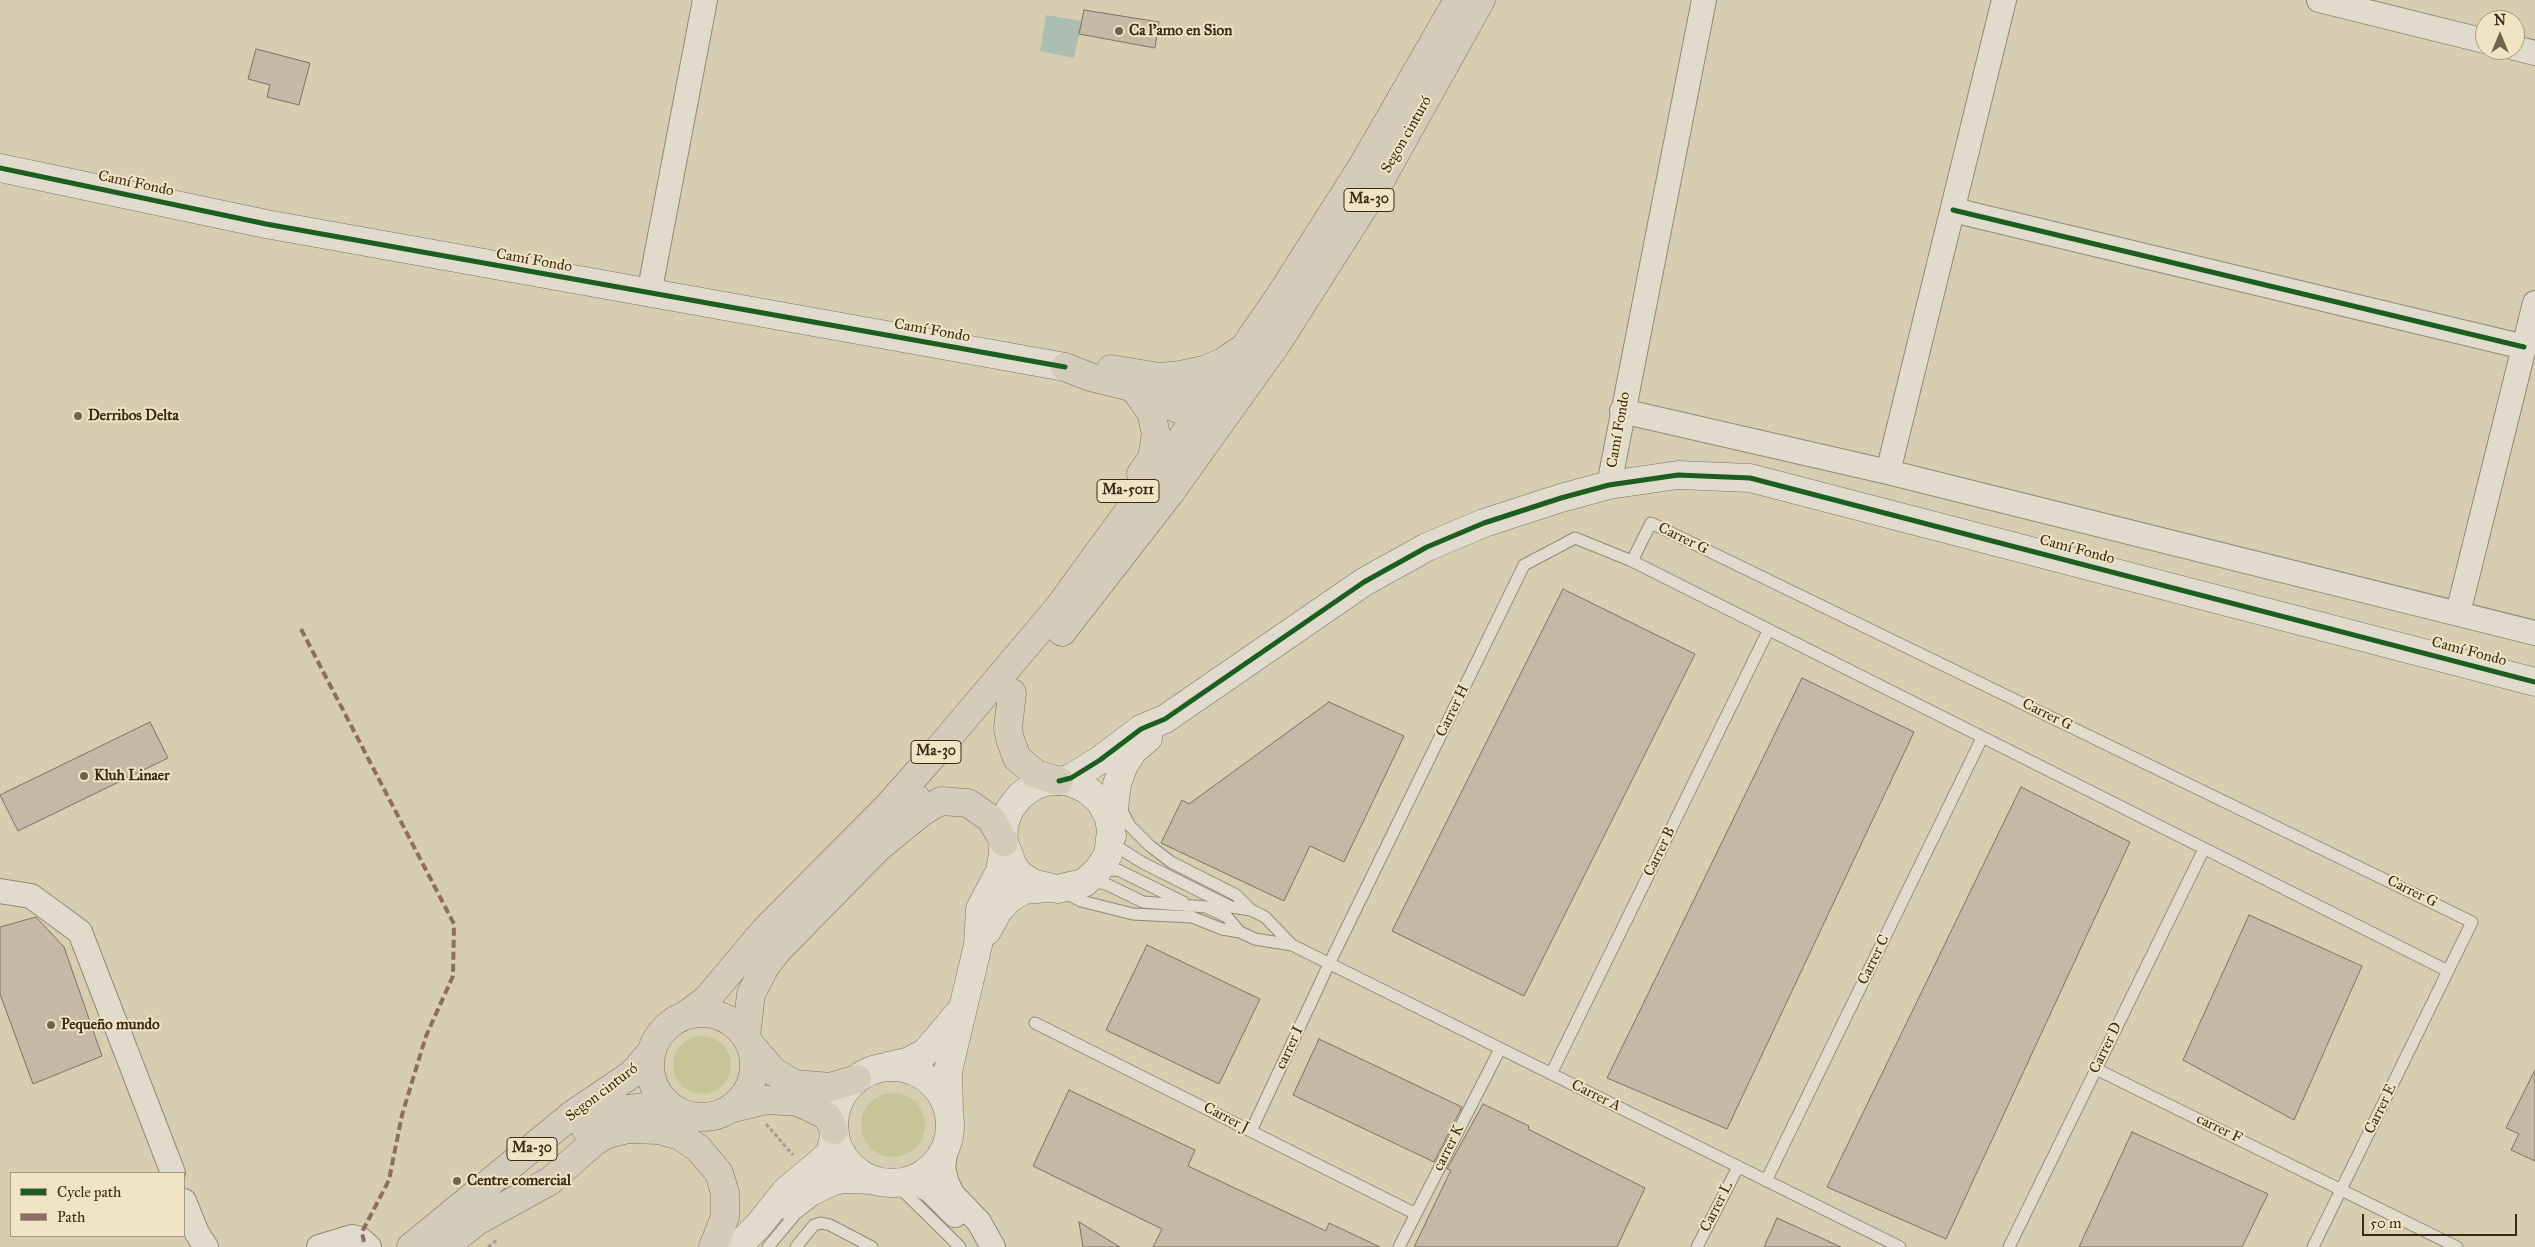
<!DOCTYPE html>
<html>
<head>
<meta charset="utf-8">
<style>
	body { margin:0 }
	#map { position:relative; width:2535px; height:1247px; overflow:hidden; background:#d7ceb2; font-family:"IM FELL Great Primer",serif }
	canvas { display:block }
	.legend { position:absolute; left:10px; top:1172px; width:175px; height:65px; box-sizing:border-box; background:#efe4c3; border:1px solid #a7997e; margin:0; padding:6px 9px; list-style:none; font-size:15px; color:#3b2916 }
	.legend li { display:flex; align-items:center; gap:10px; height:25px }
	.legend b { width:25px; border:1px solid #a7997e }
	.north { position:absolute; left:2475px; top:10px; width:50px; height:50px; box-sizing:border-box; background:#efe4c3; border:1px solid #a7997e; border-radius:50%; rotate:0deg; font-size:14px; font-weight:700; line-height:20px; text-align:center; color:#3b2916 }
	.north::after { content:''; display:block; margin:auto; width:18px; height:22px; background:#72634d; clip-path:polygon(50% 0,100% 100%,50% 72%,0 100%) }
	.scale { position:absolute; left:2362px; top:1214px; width:155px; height:22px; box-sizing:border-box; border:2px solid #3b2916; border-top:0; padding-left:6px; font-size:15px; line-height:18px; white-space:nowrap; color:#3b2916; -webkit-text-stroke:4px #efe4c3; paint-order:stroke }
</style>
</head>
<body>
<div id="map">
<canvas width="2535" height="1247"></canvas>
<ul class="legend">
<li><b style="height:6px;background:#1b5e20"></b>Cycle path</li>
<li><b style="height:6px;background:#8d6e63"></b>Path</li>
</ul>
<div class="north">N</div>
<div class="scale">50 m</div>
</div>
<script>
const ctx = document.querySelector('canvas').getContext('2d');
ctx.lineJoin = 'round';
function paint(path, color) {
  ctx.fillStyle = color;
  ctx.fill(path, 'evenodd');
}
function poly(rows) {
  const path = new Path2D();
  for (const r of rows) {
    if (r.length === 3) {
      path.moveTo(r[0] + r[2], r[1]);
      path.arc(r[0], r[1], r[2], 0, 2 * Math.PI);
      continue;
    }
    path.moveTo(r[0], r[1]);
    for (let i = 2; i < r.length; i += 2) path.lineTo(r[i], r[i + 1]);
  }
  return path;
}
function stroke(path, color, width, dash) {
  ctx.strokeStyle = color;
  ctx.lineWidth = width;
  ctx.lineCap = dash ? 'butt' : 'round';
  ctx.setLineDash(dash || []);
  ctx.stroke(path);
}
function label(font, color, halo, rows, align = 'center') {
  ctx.font = font + ' "IM FELL Great Primer",serif';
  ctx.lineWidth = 4;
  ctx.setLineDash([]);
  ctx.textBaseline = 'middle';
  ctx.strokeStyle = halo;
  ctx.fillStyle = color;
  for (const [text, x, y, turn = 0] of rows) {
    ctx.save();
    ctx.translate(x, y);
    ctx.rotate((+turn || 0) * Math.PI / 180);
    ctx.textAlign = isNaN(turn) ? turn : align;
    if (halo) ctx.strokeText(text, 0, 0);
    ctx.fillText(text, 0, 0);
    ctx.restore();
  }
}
paint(poly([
	[702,1065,29],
	[893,1125,32]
]), '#c6c598');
paint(poly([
	[1046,15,1082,21,1074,58,1040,51]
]), '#acbeb1');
const building = poly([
	[1084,10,1159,22,1155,48,1079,34,1084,10],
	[256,49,310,63,299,105,267,97,270,85,248,79,256,49],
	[1563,589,1695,654,1524,996,1392,931,1563,589],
	[1802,678,1914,732,1727,1129,1607,1078,1802,678],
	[1329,702,1404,736,1344,862,1310,846,1284,901,1161,843,1182,800,1189,804,1329,702],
	[150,722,168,758,18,831,0,795,150,722],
	[2021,787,2130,842,1946,1239,1827,1187,2021,787],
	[2249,915,2362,966,2294,1120,2183,1060,2249,915],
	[36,917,64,947,102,1056,33,1084,0,994,0,927,36,917],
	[1147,945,1260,999,1219,1084,1106,1030,1147,945],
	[1319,1039,1462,1107,1434,1162,1293,1095,1319,1039],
	[2535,1070,2535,1161,2511,1150,2519,1134,2506,1128,2535,1070],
	[1069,1090,1195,1150,1188,1166,1326,1231,1329,1223,1380,1247,1153,1247,1162,1229,1033,1166,1069,1090],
	[1483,1104,1529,1126,1528,1129,1645,1188,1617,1247,1414,1247,1451,1170,1447,1169,1483,1104],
	[2132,1132,2268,1194,2242,1247,2079,1247,2132,1132],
	[1777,1218,1841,1247,1764,1247,1777,1218],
	[1079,1222,1120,1247,1083,1247,1079,1222]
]);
paint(building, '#c5b8a4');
stroke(building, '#7b7363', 1);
const lane = poly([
	[1120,807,1130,826,1150,846,1171,862,1236,895,1251,910],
	[1112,839,1116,846,1143,863,1231,907,1251,910,1265,917,1292,945],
	[1099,871,1118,870,1183,902],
	[1091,881,1106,884,1143,902,1206,907,1227,917,1240,932,1255,939,1292,945,1900,1247],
	[1063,892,1081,901,1133,914,1192,917,1222,929,1240,932],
	[1035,1023,1416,1214],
	[2096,1069,2457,1247],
	[1551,1074,1768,631],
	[1251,1131,1329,964,1524,565,1575,538,1632,561],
	[1766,1181,1982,738],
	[884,1182,904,1192,960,1247],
	[768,1247,793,1217,799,1207],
	[796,1247,814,1225,821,1223,830,1225,872,1247],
	[1399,1247,1500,1049],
	[1697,1247,1738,1167],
	[2009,1247,2204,849],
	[2313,1247,2448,971,2472,922,1651,523,1632,561,2448,971]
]);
const street = poly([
	[2319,0,2485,41],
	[2515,48,2535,53],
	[1953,210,2524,347],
	[649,294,705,0],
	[1622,411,1888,472,2535,633],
	[1888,472,2004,0],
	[1609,485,1704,0],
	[2458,613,2535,303],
	[0,891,31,896,80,932,173,1173],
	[946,1148,943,1168,947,1183,952,1194,979,1222,993,1247],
	[903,1181,918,1184,931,1191,955,1215],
	[184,1201,197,1233,206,1247],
	[319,1247,352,1237,360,1239,369,1247]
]);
const secondary = poly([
	[0,168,266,224,1065,367],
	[1059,781,1071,778,1100,760,1141,729,1165,719,1364,582,1427,547,1484,523,1561,498,1609,485,1678,475,1750,478,2535,682],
	[1004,842,1013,866,1019,874,1032,883,1057,889,1084,883,1098,870,1108,855,1117,784,1124,765,1133,751,1148,738],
	[987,931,998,911,1010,898,1024,890,1048,888],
	[889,1066,907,1062,925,1053,958,1014],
	[892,1125,58],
	[949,1110,948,1071,978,945,980,909,1000,871,1003,853,1004,824,1010,809,1020,796,1034,786,1049,781,1068,781,1086,789,1100,801,1109,818,1112,836],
	[791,1207,810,1192,831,1182,843,1179,874,1180],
	[737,1247,758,1226,786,1191,830,1154,835,1133]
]);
const highway = poly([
	[1065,367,1090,377,1130,387,1178,409,1200,412,1214,407],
	[1111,369,1159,377,1184,386,1192,393,1200,412,1200,428],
	[1160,377,1180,375,1204,370,1223,362,1239,351],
	[1136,391,1151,412,1156,434,1152,458,1141,474],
	[1062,632,1170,493,1278,342,1379,183,1481,0],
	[1012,693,1008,728,1010,739,1017,758,1036,774,1059,781],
	[878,848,917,799],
	[702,1065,52],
	[684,1016,706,1000,765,930,889,805,937,751,1058,608,1182,438,1279,297,1363,165,1458,0],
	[746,1037,751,994,765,967,778,950,878,848,922,812,941,801,968,803,991,819,1004,842],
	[751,1045,773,1071,794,1084,830,1087,857,1079],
	[730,1109,767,1100,798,1102,827,1116,834,1130],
	[586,1130,611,1114,628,1109,655,1106,673,1109],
	[481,1219,550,1181,594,1142,605,1135,628,1129,659,1130,680,1136,698,1148,719,1173,725,1193,725,1217,713,1247],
	[411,1247,573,1114,632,1074,652,1051],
	[444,1247,494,1208]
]);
stroke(lane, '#918978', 13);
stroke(street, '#918978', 26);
stroke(secondary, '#7b7363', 29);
stroke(highway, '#7b7363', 29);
stroke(poly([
	[766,1124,793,1155],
	[488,1247,497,1240]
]), '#a39e91', 3, [4, 2.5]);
stroke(lane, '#e0dbcc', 11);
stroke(street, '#e0dbcc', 24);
stroke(secondary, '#e0dbcc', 28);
stroke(highway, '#d4cbb9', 28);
stroke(poly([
	[301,629,454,924,453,976,426,1036,402,1115,389,1180,362,1232,364,1242]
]), '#8d6e63', 4, [8, 4]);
stroke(poly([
	[0,168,266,224,1065,367],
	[1953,210,2524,347],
	[1059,781,1071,778,1100,760,1141,729,1165,719,1364,582,1427,547,1484,523,1561,498,1609,485,1678,475,1750,478,2535,682]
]), '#1b5e20', 5);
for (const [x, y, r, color] of [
	[1119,31,5,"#72634d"],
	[78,416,5,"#72634d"],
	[84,776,5,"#72634d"],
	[51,1025,5,"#72634d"],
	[457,1181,5,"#72634d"]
]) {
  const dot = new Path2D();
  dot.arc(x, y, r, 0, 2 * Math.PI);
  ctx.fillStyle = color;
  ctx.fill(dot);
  stroke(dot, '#efe4c3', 2);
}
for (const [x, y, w] of [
	[1369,200,50],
	[1128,491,62],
	[936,752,50],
	[532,1149,50]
]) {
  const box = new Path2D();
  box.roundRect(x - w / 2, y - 11.5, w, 23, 4);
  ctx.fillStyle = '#efe4c3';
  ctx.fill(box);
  stroke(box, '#3b2916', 1);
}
label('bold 14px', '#3b2916', null, [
	["Ma-30",1369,200],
	["Ma-5011",1128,491],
	["Ma-30",936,752],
	["Ma-30",532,1149]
]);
label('bold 15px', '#3b2916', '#efe4c3', [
	["Ca l'amo en Sion",1129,31],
	["Derribos Delta",88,416],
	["Kluh Linaer",94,776],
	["Pequeño mundo",61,1025],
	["Centre comercial",467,1181]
], 'left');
label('15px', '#3b2916', '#efe4c3', [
	["Segon cinturó",1407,135,-60],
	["Camí Fondo",136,184,12],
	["Camí Fondo",534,261,10],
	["Camí Fondo",932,331,10],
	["Camí Fondo",1619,430,-80],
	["Carrer G",1683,539,26],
	["Camí Fondo",2077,550,15],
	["Camí Fondo",2469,652,15],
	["Carrer H",1453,711,-64],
	["Carrer G",2047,715,26],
	["Carrer B",1660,852,-64],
	["Carrer G",2412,892,26],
	["Carrer C",1874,960,-64],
	["carrer I",1290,1048,-65],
	["Carrer D",2106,1048,-64],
	["Segon cinturó",602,1093,-37],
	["Carrer A",1596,1096,26],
	["Carrer E",2381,1109,-64],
	["Carrer J",1226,1118,27],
	["carrer F",2219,1129,26],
	["carrer K",1449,1148,-63],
	["Carrer L",1717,1207,-63]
]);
</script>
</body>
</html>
